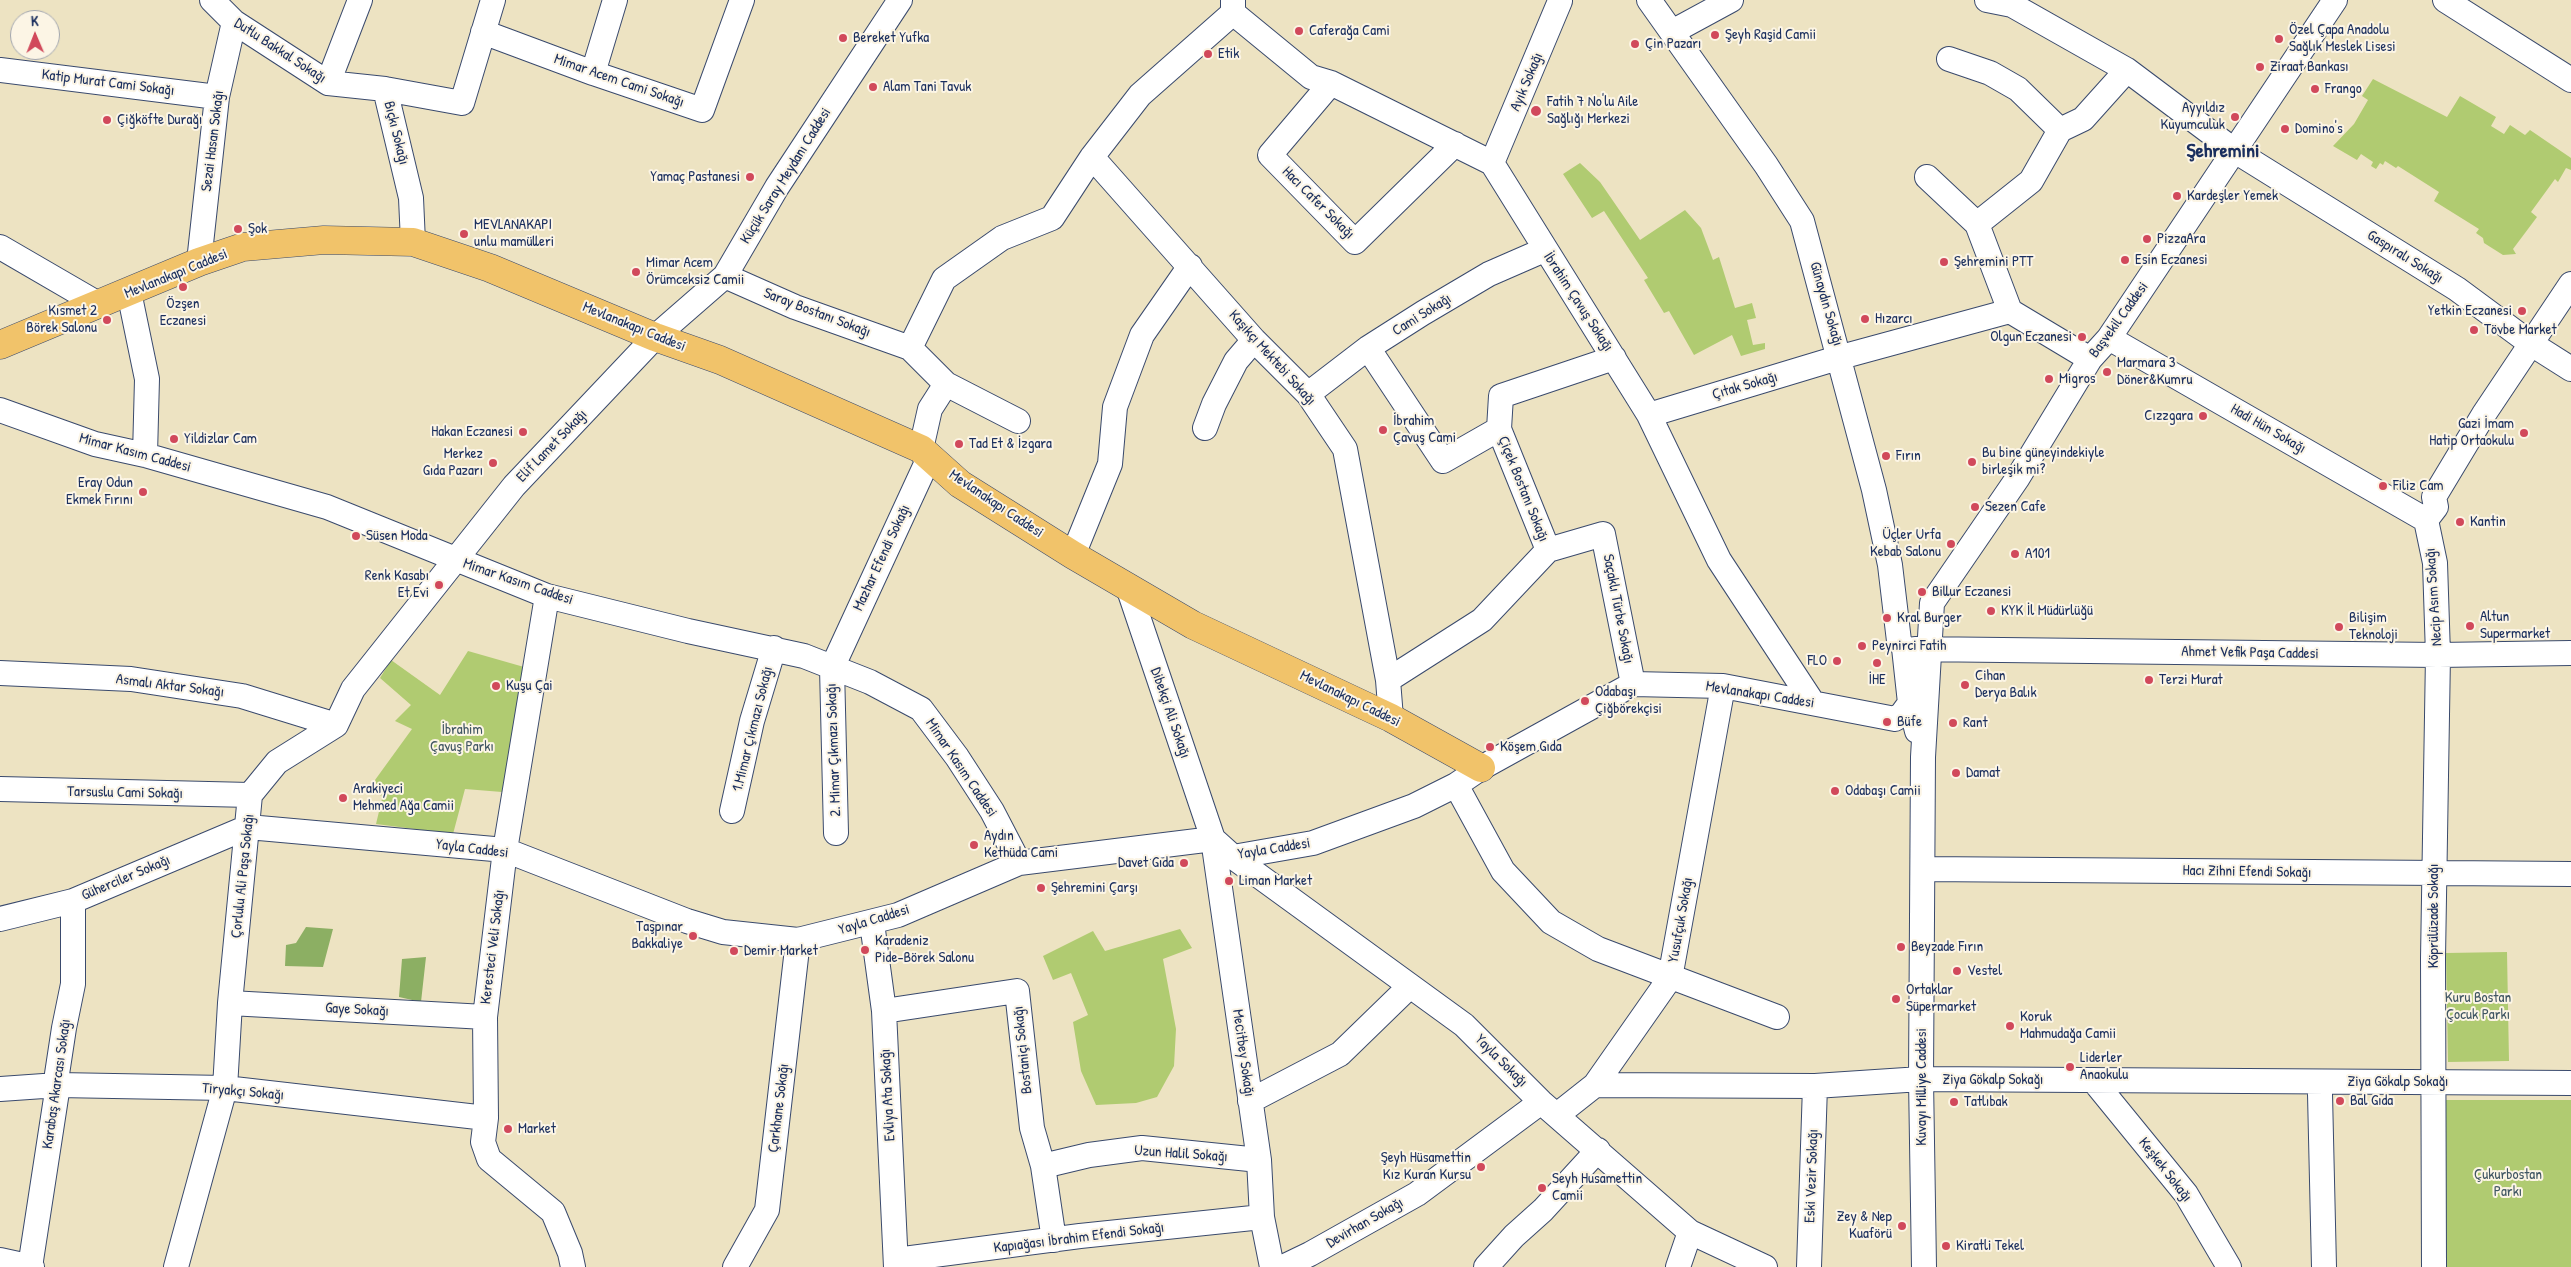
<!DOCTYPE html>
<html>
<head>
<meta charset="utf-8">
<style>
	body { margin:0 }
	#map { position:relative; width:2571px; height:1267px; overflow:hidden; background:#ede3c2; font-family:"Patrick Hand",sans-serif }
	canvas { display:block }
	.north { position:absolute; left:10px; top:10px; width:50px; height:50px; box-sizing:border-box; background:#fcf5e5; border:1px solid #a2a6af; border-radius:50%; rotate:359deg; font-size:14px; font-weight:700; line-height:20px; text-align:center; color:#1b2f5e }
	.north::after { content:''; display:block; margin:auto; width:18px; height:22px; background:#d1495b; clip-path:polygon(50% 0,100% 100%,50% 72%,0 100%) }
</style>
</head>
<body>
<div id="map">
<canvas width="2571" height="1267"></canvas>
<div class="north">K</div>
</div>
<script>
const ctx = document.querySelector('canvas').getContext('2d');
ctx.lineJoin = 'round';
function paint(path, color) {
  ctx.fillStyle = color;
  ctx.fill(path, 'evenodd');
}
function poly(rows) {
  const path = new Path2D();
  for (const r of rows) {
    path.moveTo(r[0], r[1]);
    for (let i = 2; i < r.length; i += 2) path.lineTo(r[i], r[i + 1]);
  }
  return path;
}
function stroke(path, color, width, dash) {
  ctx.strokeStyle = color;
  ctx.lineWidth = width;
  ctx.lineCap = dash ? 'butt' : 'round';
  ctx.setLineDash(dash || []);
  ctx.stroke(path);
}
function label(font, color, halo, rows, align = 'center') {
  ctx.font = font + ' "Patrick Hand",sans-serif';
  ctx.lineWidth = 4;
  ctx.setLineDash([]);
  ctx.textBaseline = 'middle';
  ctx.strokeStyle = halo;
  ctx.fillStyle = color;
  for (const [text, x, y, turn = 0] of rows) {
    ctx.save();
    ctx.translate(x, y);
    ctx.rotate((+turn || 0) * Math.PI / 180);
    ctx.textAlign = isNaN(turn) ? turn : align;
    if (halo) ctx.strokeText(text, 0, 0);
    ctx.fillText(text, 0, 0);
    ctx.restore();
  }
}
paint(poly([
	[2373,79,2447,117,2460,96,2496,117,2491,126,2504,134,2510,125,2525,135,2530,130,2571,158,2571,170,2566,168,2558,182,2555,179,2531,212,2537,217,2513,249,2516,254,2503,255,2484,243,2483,238,2476,233,2479,229,2434,201,2439,192,2398,166,2396,168,2385,161,2383,165,2380,163,2376,169,2371,166,2373,162,2361,154,2357,160,2333,146,2354,124,2368,100,2362,96],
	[1580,163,1600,182,1640,240,1685,210,1701,228,1713,260,1719,257,1735,308,1752,303,1756,318,1747,320,1753,345,1765,343,1765,349,1741,356,1732,335,1694,355,1669,311,1664,313,1644,280,1648,278,1604,211,1592,218,1563,174],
	[468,651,524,667,502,792,465,789,453,834,376,824,382,799,375,780,412,729,395,721,411,705,380,678,391,660,440,695],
	[1180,929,1192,948,1163,959,1176,1029,1174,1066,1157,1097,1136,1103,1096,1105,1081,1071,1073,1022,1088,1015,1071,973,1053,980,1043,956,1093,931,1105,951],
	[2507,952,2509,1061,2448,1062,2446,953],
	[2446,1100,2571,1100,2571,1267,2445,1267]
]), '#b0cb71');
paint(poly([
	[306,927,333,929,323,967,285,966,286,945,296,943],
	[426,957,421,1002,399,997,402,959]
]), '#8caf63');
const minor = poly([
	[212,0,234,22,328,83,385,89],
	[1649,0,1766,165,1802,221,1874,490,1890,565,1899,641,1904,648,1910,703,1917,731],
	[1987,0,2012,5,2127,70,2235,151,2457,289,2530,343,2571,369],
	[2445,0,2571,80],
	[1233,13,1311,77,1331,83,1492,163,1649,415,1719,560,1813,703],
	[483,32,593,73,702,110,742,0],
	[1672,32,1731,0],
	[1949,59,1990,73,2018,89,2060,130],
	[0,70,217,97],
	[593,73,615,0],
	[328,83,360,0],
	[1331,83,1270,155,1355,242,1455,144],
	[1092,157,1254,340,1308,394,1345,449,1388,680,1391,718],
	[1492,163,1560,1],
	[1927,177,1977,224],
	[413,242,411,198,385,89,462,103,493,0],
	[0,247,100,305],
	[199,262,217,97,234,22],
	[725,276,795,307,910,348],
	[129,292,147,379,145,455],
	[2010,311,1977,224,2031,181,2060,130,2083,119,2127,70],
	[2109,338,2426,520],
	[1368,348,1443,461,1499,429],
	[1308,394,1368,348,1423,313,1489,274,1544,250],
	[0,410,95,444,145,455,327,507,547,596,688,631,804,656,870,682,921,709,957,757,992,811,1019,863],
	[1649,415,1841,357,2010,311,2090,359],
	[1018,421,946,384,910,348,944,279,1002,238,1052,218,1092,157,1140,95,1233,13,1233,0],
	[1205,428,1214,404,1236,361,1254,340],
	[1548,550,1499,429,1501,396,1614,358],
	[1073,555,1110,464,1115,407,1142,335,1190,266],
	[1128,587,1213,839,1259,1160,1262,1217,1272,1267],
	[547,596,505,850,485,1017,486,1118,483,1142,489,1159,553,1212,570,1253,573,1267],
	[1915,649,2438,655,2571,653],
	[0,673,131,679,242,696,336,725],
	[1388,680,1482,620,1548,550,1603,534,1633,684],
	[1456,785,1503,871,1551,922,1598,949,1777,1017],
	[0,789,250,795],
	[732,811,752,721,774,648],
	[836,833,832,668,927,462,921,449,930,409,946,384],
	[1233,857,1313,843,1414,806,1456,785,1481,768,1633,684,1723,686,1895,719,1902,714,1910,703],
	[1923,869,2571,874],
	[0,919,73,901,248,827,505,850,687,921,723,932,798,940,898,915,1019,863,1213,839,1233,857,1464,1025,1541,1102,1690,1232,1765,1267],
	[872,923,884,1011,896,1267],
	[230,1003,485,1017],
	[884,1011,1017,991,1032,1128,1043,1166,1054,1240],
	[2093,1080,2186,1194,2229,1267],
	[1595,1085,1815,1086,1921,1079,2571,1083],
	[0,1089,58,1085,225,1088,486,1118],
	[2320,1094,2324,1267],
	[1250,1101,1340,1054,1410,986],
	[1557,1115,1595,1085,1670,978,1723,686],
	[1043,1166,1089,1155,1142,1148,1259,1160],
	[0,1260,32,1267],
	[896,1260,1080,1236,1262,1217],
	[30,1267,58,1085,57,1074,64,1028,73,984,73,901],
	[176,1267,225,1088,230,1003,250,795,277,762,336,725,353,689,514,486,655,337,725,276,777,187,900,0],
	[735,1267,767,1210,798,940],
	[1283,1267,1310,1254,1417,1194,1541,1102],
	[1486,1267,1514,1236,1543,1210,1598,1150],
	[1678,1267,1690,1232],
	[1809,1267,1815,1086],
	[1924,1267,1921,1079,1923,757,1932,603,2017,479,2090,359,2109,338,2335,0],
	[2434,1267,2433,958,2438,655,2435,563,2426,520,2436,507,2434,497,2484,414,2571,284]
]);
const major = poly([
	[0,345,199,262,243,247,324,240,413,242,490,268,655,337,720,360,921,449,960,484,1073,555,1193,625,1391,718,1481,768]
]);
stroke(minor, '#3a4a6d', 26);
stroke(major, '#3a4a6d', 29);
stroke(minor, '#fff', 24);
stroke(major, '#f1c36a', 28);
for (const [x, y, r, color] of [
	[1299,31,5,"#d1495b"],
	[1715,35,5,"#d1495b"],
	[843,38,5,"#d1495b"],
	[2279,39,5,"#d1495b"],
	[1635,44,5,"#d1495b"],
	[1208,54,5,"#d1495b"],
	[2260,67,5,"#d1495b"],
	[873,87,5,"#d1495b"],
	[2315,89,5,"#d1495b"],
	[1536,111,6,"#d1495b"],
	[2235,117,5,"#d1495b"],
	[107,120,5,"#d1495b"],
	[2285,129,5,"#d1495b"],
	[750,177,5,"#d1495b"],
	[2177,196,5,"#d1495b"],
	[238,229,5,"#d1495b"],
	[464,234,5,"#d1495b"],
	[2147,239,5,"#d1495b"],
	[2125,260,5,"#d1495b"],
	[1944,262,5,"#d1495b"],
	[636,272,5,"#d1495b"],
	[183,287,5,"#d1495b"],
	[2522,311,5,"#d1495b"],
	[1865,319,5,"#d1495b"],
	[107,320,5,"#d1495b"],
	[2474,330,5,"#d1495b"],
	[2082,337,5,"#d1495b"],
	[2107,372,5,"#d1495b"],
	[2049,379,5,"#d1495b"],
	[2203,416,5,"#d1495b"],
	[1383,430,5,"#d1495b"],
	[523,432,5,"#d1495b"],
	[2524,433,5,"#d1495b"],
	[174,439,5,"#d1495b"],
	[959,444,5,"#d1495b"],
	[1886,456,5,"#d1495b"],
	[1972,462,5,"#d1495b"],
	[493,463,5,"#d1495b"],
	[2383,486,5,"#d1495b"],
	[143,492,5,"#d1495b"],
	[1975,507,5,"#d1495b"],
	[2460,522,5,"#d1495b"],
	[356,536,5,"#d1495b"],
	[1951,544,5,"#d1495b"],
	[2015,554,5,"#d1495b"],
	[439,585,5,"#d1495b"],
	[1922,592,5,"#d1495b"],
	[1991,611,5,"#d1495b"],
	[1887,618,5,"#d1495b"],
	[2470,626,5,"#d1495b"],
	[2339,627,5,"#d1495b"],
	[1862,646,5,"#d1495b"],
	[1837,661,5,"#d1495b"],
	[1877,663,5,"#d1495b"],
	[2149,680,5,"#d1495b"],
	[1965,685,5,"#d1495b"],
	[496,686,5,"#d1495b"],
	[1585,701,5,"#d1495b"],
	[1887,722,5,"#d1495b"],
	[1953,723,5,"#d1495b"],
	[1490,747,5,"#d1495b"],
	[1956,773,5,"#d1495b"],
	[1835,791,5,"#d1495b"],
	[343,798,5,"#d1495b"],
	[974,845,5,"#d1495b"],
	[1184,863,5,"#d1495b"],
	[1229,881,5,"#d1495b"],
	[1041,888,5,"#d1495b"],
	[693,936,5,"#d1495b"],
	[1901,947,5,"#d1495b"],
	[865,950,5,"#d1495b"],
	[734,951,5,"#d1495b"],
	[1957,971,5,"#d1495b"],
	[1896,999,5,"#d1495b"],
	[2010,1026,5,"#d1495b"],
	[2070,1067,5,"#d1495b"],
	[2340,1101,5,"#d1495b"],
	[1954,1102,5,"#d1495b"],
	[508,1129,5,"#d1495b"],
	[1481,1167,5,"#d1495b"],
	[1542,1188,5,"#d1495b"],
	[1902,1226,5,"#d1495b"],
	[1946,1246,5,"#d1495b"]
]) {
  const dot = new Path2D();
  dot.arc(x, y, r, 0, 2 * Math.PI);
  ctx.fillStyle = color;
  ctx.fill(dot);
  stroke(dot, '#fcf5e5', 2);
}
label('15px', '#1b2f5e', '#fcf5e5', [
	["Özel Çapa Anadolu",2289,30],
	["Sağlık Meslek Lisesi",2289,47],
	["Caferağa Cami",1309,31],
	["Şeyh Raşid Camii",1725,35],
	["Bereket Yufka",853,38],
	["Çin Pazarı",1645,44],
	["Etik",1218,54],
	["Ziraat Bankası",2270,67],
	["Alam Tani Tavuk",883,87],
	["Frango",2325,89],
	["Fatih 7 No'lu Aile",1547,102],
	["Sağlığı Merkezi",1547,119],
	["Ayyıldız",2225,108,"right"],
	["Kuyumculuk",2225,125,"right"],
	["Çiğköfte Durağı",117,120],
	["Domino's",2295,129],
	["Yamaç Pastanesi",740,177,"right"],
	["Kardeşler Yemek",2187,196],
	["MEVLANAKAPI",474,225],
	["unlu mamülleri",474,242],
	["Şok",248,229],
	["PizzaAra",2157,239],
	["Esin Eczanesi",2135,260],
	["Şehremini PTT",1954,262],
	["Mimar Acem",646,263],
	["Örümceksiz Camii",646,280],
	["Özşen",183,304,"center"],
	["Eczanesi",183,321,"center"],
	["Kısmet 2",97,311,"right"],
	["Börek Salonu",97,328,"right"],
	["Yetkin Eczanesi",2512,311,"right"],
	["Hızarcı",1875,319],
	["Tövbe Market",2484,330],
	["Olgun Eczanesi",2072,337,"right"],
	["Marmara 3",2117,363],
	["Döner&Kumru",2117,380],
	["Migros",2059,379],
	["Cızzgara",2193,416,"right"],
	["İbrahim",1393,421],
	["Çavuş Cami",1393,438],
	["Gazi İmam",2514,424,"right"],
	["Hatip Ortaokulu",2514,441,"right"],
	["Hakan Eczanesi",513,432,"right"],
	["Yildizlar Cam",184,439],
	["Tad Et & İzgara",969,444],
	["Bu bine güneyindekiyle",1982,453],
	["birleşik mi?",1982,470],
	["Merkez",483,454,"right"],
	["Gıda Pazarı",483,471,"right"],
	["Fırın",1896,456],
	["Eray Odun",133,483,"right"],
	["Ekmek Fırını",133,500,"right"],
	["Filiz Cam",2393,486],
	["Sezen Cafe",1985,507],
	["Kantin",2470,522],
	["Üçler Urfa",1941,535,"right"],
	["Kebab Salonu",1941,552,"right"],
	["Süsen Moda",366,536],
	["A101",2025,554],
	["Renk Kasabı",429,576,"right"],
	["Et Evi",429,593,"right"],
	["Billur Eczanesi",1932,592],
	["KYK İl Müdürlüğü",2001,611],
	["Altun",2480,617],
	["Supermarket",2480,634],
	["Kral Burger",1897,618],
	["Bilişim",2349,618],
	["Teknoloji",2349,635],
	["Peynirci Fatih",1872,646],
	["FLO",1827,661,"right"],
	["Cihan",1975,676],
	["Derya Balık",1975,693],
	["İHE",1877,680,"center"],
	["Terzi Murat",2159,680],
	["Kuşu Çai",506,686],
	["Odabaşı",1595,692],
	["Çiğbörekçisi",1595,709],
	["Büfe",1897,722],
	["Rant",1963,723],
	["Köşem Gıda",1500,747],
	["Damat",1966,773],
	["Arakiyeci",353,789],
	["Mehmed Ağa Camii",353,806],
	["Odabaşı Camii",1845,791],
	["Aydın",984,836],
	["Kethüda Cami",984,853],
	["Davet Gıda",1174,863,"right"],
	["Liman Market",1239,881],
	["Şehremini Çarşı",1051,888],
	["Taşpınar",683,927,"right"],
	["Bakkaliye",683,944,"right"],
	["Karadeniz",875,941],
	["Pide-Börek Salonu",875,958],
	["Beyzade Fırın",1911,947],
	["Demir Market",744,951],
	["Vestel",1967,971],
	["Ortaklar",1906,990],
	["Süpermarket",1906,1007],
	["Koruk",2020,1017],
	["Mahmudağa Camii",2020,1034],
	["Liderler",2080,1058],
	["Anaokulu",2080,1075],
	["Bal Gıda",2350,1101],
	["Tatlıbak",1964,1102],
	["Market",518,1129],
	["Şeyh Hüsamettin",1471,1158,"right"],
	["Kız Kuran Kursu",1471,1175,"right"],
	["Seyh Husamettin",1552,1179],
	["Camii",1552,1196],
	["Zey & Nep",1892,1217,"right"],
	["Kuaförü",1892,1234,"right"],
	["Kiratli Tekel",1956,1246]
], 'left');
label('15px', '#1b2f5e', '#fcf5e5', [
	["Dutlu Bakkal Sokağı",280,51,33],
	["Mimar Acem Cami Sokağı",619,81,19],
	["Ayık Sokağı",1527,82,-67],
	["Katip Murat Cami Sokağı",108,83,7],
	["Bıçkı Sokağı",396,133,76],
	["Sezai Hasan Sokağı",213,141,-83],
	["Küçük Saray Meydanı Caddesi",786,176,-58],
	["Hacı Cafer Sokağı",1318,203,45],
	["Gaspıralı Sokağı",2405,257,32],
	["Mevlanakapı Caddesi",176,274,-22],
	["İbrahim Çavuş Sokağı",1578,302,57],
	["Günaydın Sokağı",1826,304,74],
	["Saray Bostanı Sokağı",817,313,21],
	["Cami Sokağı",1422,315,-32],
	["Başvekil Caddesi",2119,320,-54],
	["Mevlanakapı Caddesi",634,327,22],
	["Kaşıkçı Mektebi Sokağı",1272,358,48],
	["Çıtak Sokağı",1745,386,-16],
	["Hadi Hün Sokağı",2268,429,30],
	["Elif Lamet Sokağı",552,446,-46],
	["Mimar Kasım Caddesi",135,453,15],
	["Çiçek Bostanı Sokağı",1523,489,68],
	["Mevlanakapı Caddesi",996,504,34],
	["Mazhar Efendi Sokağı",882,558,-65],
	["Mimar Kasım Caddesi",518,582,19],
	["Necip Asım Sokağı",2434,597,-94],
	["Saçaklı Türbe Sokağı",1618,609,79],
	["Ahmet Vefik Paşa Caddesi",2250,653,1],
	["Asmalı Aktar Sokağı",170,686,7],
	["Mevlanakapı Caddesi",1760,695,9],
	["Mevlanakapı Caddesi",1350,699,26],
	["Dibekçi Ali Sokağı",1170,713,71],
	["1.Mimar Çıkmazı Sokağı",753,729,-76],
	["2. Mimar Çıkmazı Sokağı",834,750,-92],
	["Mimar Kasım Caddesi",961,768,56],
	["Tarsuslu Cami Sokağı",125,793,1],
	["Yayla Caddesi",472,849,7],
	["Yayla Caddesi",1274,849,-9],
	["Hacı Zihni Efendi Sokağı",2247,872,1],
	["Çorlulu Ali Paşa Sokağı",243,876,-84],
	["Güherciler Sokağı",126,878,-23],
	["Köprülüzade Sokağı",2434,916,-90],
	["Yayla Caddesi",874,920,-17],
	["Yusufçuk Sokağı",1681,920,-80],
	["Keresteci Veli Sokağı",493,947,-83],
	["Gaye Sokağı",357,1010,3],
	["Bostaniçi Sokağı",1023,1050,-96],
	["Meсitbey Sokağı",1243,1053,82],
	["Yayla Sokağı",1501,1061,45],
	["Ziya Gökalp Sokağı",1993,1080],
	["Ziya Gökalp Sokağı",2398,1082],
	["Karabaş Akarcası Sokağı",57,1084,-82],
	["Kuvayı Milliye Caddesi",1922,1087,-90],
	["Tiryakçı Sokağı",243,1092,5],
	["Evliya Ata Sokağı",888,1095,-93],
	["Çarkhane Sokağı",779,1108,-83],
	["Uzun Halil Sokağı",1181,1154,4],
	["Keşkek Sokağı",2165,1170,52],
	["Eski Vezir Sokağı",1812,1176,-88],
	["Devirhan Sokağı",1365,1223,-30],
	["Kapıağası İbrahim Efendi Sokağı",1079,1238,-7]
]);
label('15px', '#405663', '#fcf5e5', [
	["İbrahim",462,730],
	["Çavuş Parkı",462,747],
	["Kuru Bostan",2478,998],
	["Çocuk Parkı",2478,1015],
	["Çukurbostan",2508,1175],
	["Parkı",2508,1192]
]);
label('bold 20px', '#1b2f5e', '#fcf5e5', [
	["Şehremini",2223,152]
]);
</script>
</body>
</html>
